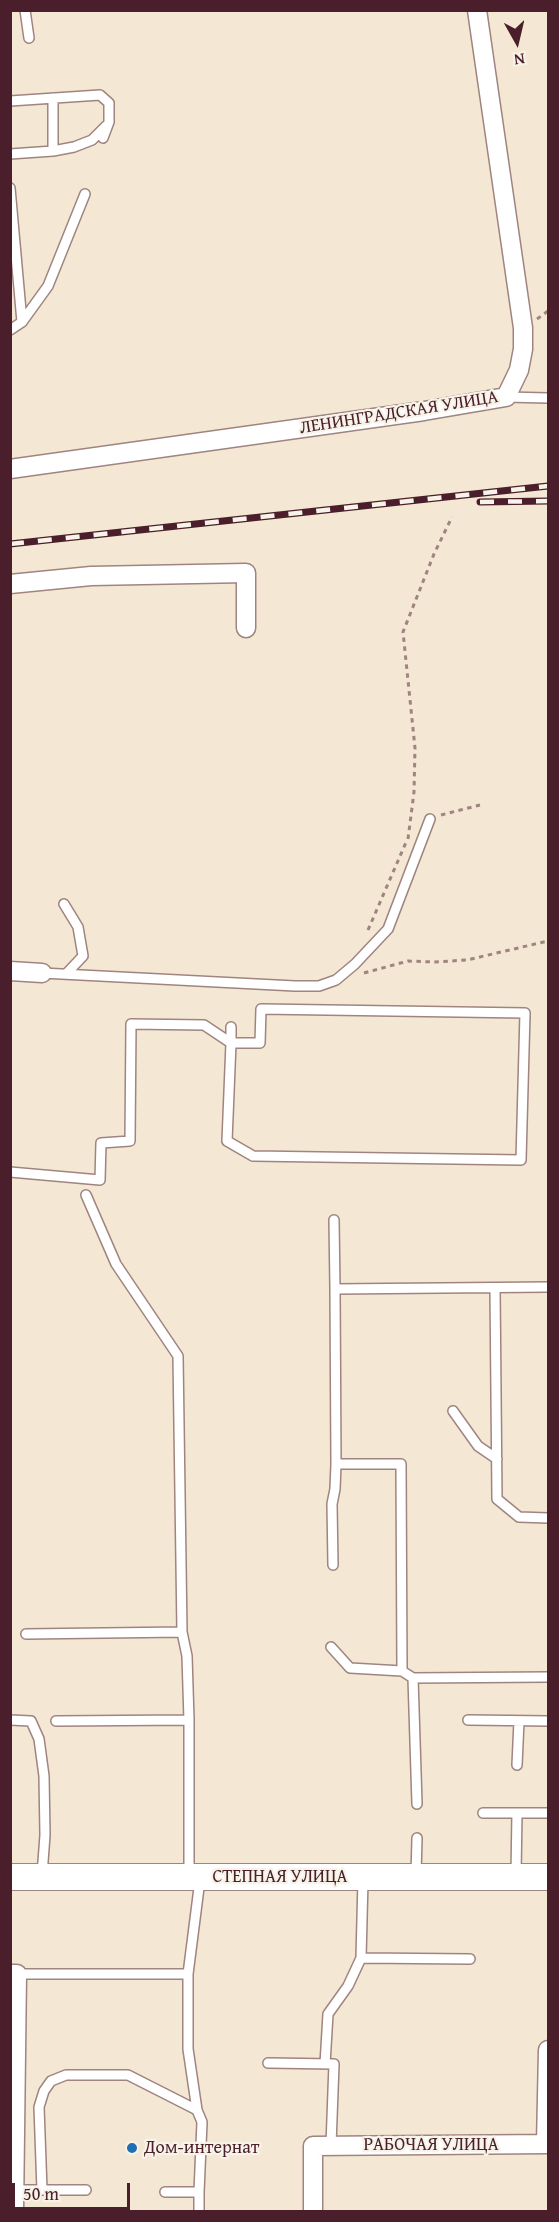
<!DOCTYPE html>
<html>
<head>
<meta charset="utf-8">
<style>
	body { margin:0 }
	#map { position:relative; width:559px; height:2222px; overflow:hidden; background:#f4e8d4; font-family:"Gentium Book Plus",serif }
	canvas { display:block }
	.frame { position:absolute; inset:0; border:12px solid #4a1f2b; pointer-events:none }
	.north { position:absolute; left:487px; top:12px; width:60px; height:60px; -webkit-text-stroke:4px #f7f3e8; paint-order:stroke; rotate:172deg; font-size:16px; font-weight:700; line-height:24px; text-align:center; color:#4a1f2b }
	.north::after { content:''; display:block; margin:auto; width:21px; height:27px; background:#4a1f2b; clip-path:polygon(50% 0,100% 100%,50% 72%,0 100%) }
	.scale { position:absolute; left:12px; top:2183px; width:118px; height:27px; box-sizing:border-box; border:3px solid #4a1f2b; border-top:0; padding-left:8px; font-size:18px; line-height:21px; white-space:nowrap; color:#4a1f2b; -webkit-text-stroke:4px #f7f3e8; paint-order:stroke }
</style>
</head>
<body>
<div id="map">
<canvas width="559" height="2222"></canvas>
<div class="frame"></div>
<div class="north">N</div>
<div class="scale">50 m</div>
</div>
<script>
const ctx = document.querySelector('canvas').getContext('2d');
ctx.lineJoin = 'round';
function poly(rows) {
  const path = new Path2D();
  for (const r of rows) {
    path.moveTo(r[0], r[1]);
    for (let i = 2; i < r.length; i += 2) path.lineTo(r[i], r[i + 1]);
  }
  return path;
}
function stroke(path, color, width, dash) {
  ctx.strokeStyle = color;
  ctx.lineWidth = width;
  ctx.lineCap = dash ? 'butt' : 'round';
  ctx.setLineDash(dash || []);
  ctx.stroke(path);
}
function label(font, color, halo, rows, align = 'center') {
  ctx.font = font + ' "Gentium Book Plus",serif';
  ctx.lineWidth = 4.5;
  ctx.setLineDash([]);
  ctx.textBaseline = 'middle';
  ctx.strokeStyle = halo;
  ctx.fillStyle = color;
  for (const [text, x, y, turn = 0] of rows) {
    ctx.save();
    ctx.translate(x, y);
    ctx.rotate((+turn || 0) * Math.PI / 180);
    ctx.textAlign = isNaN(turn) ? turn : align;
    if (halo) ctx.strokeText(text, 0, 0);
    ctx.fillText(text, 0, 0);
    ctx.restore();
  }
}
const lane = poly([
	[25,10,29,38],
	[53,98,53,151,74,147,92,140,106,126],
	[10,101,100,95,109,103,109,122,103,138],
	[10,154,53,151],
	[10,188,22,322,10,330],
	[22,322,48,286,85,194],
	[506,397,548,398],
	[64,904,78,927,83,956,66,974],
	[42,973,295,986,319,986,336,980,355,964,388,929,430,819],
	[10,1172,100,1180,101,1143,130,1141,131,1024,204,1025,231,1043,260,1043,261,1009,525,1013,521,1160,253,1156,227,1141,231,1043,231,1027],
	[86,1195,116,1264,178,1356,182,1632,187,1656,189,1720,189,1875],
	[334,1220,335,1289],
	[495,1288,497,1499,519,1517,548,1518],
	[453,1411,478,1446,497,1459],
	[333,1565,332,1504,335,1489,336,1464],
	[26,1634,182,1632],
	[331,1647,350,1668,402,1671],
	[413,1678,548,1677],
	[10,1720,31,1721,39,1739,44,1776,45,1835,42,1875],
	[468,1720,548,1721],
	[56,1721,189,1720],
	[517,1765,519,1721],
	[417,1804,413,1678,402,1671,401,1464,336,1464,335,1289,548,1287],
	[483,1813,548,1813],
	[516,1874,517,1813],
	[416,1875,417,1838],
	[363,1880,361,1958,470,1959],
	[17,1974,188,1974],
	[268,2063,334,2064,331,2145],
	[325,2064,328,2014,348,1986,361,1958],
	[197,2110,202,2122,199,2192],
	[14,2190,42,2190],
	[86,2190,42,2190,39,2107,44,2091,51,2081,66,2075,128,2075,197,2110,188,2049,188,1974,200,1880],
	[165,2192,199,2192,199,2212]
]);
const street = poly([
	[10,469,424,411,506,397,519,370,523,349,523,328,477,10],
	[10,584,91,576,246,573,246,628],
	[10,971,42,973],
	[10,1974,17,1974,14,2212],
	[546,2144,548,2050],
	[313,2212,313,2146,548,2144]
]);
const secondary = poly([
	[10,1877,548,1877]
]);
stroke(lane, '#9f8480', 12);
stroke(street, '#9f8480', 21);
stroke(secondary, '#9f8480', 28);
stroke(poly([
	[537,319,548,311],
	[441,815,480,805],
	[408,839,414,792,415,748,403,632,434,554,452,517],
	[368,930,407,840],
	[364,973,408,961,434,962,467,960,548,941]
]), '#9f8480', 3, [4.5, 4.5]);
stroke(lane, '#fff', 9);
stroke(street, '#fff', 18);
stroke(secondary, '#fff', 26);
const rail = poly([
	[480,502,548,501],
	[10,544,548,486]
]);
stroke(rail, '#4a1f2b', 7);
stroke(rail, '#f7f3e8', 4.5, [14]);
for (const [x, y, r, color] of [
	[132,2148,6,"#1f6fb2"]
]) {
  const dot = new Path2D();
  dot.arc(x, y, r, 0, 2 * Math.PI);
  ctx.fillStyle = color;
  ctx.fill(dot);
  stroke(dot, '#f7f3e8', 2);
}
label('18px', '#4a1f2b', '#f7f3e8', [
	["ЛЕНИНГРАДСКАЯ УЛИЦА",399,413,-9],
	["СТЕПНАЯ УЛИЦА",280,1877],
	["РАБОЧАЯ УЛИЦА",431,2145]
]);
label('18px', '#4a1f2b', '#f7f3e8', [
	["Дом-интернат",144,2148]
], 'left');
</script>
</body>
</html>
